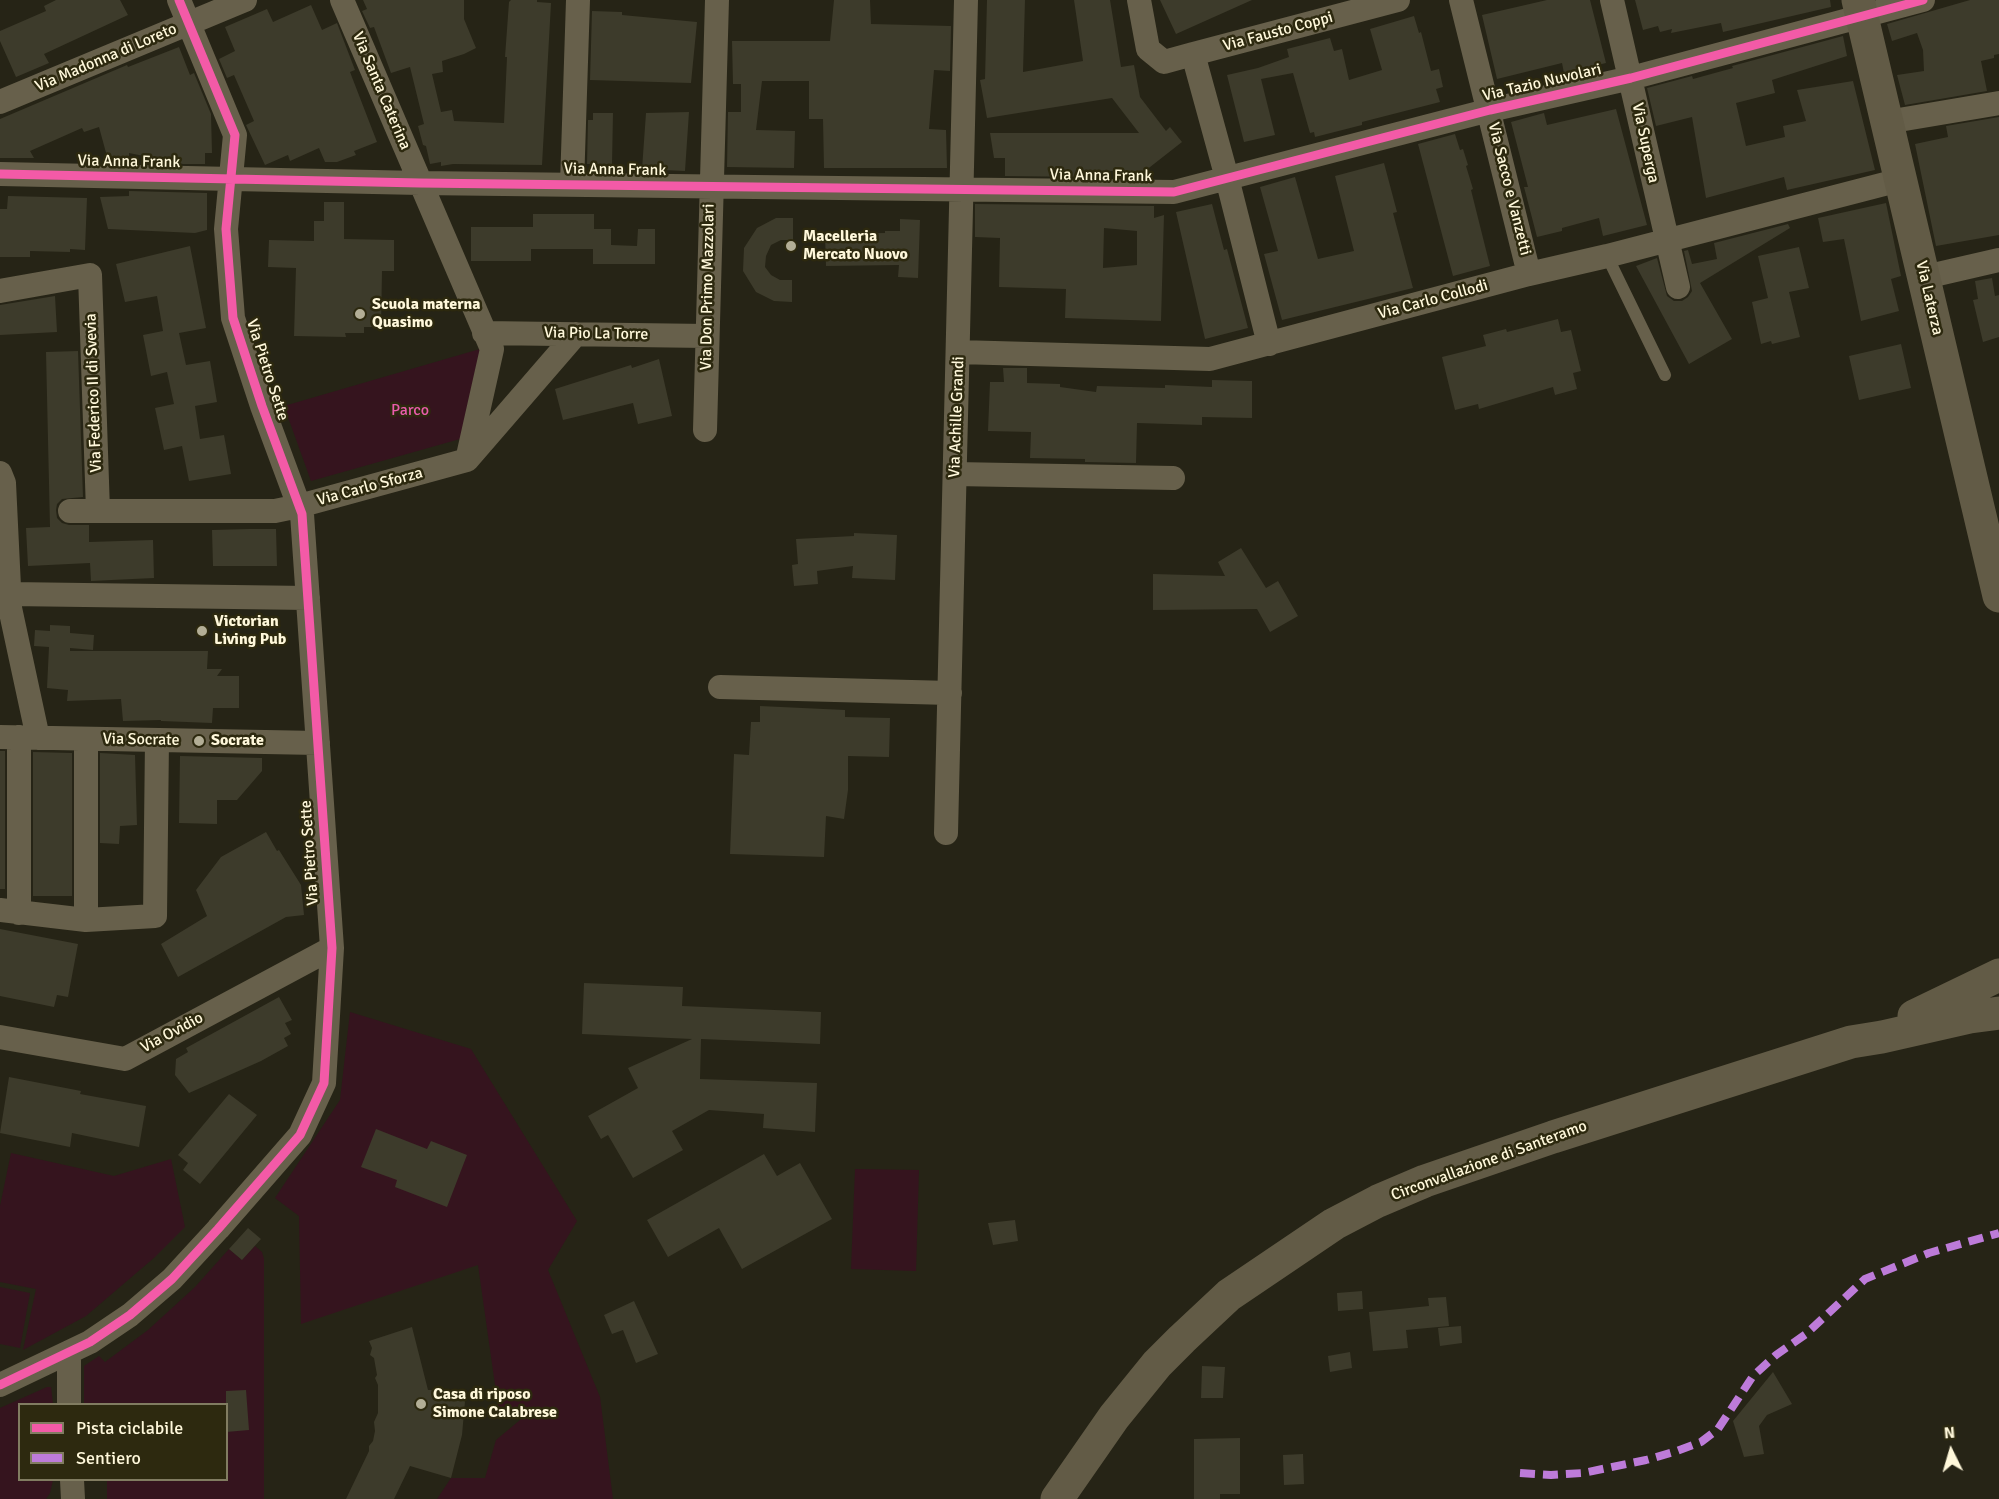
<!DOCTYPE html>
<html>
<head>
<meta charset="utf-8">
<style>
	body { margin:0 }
	#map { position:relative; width:1999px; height:1499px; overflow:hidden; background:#262416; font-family:Signika,sans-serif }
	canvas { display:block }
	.legend { position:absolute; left:18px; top:1403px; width:210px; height:78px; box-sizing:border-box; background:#2d290f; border:2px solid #817c61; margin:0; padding:8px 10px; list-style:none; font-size:18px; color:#fff8db }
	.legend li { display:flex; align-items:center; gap:12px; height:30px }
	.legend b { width:30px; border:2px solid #817c61 }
	.north { position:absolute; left:1921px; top:1421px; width:60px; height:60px; -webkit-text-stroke:4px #2d290f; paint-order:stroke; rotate:355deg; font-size:16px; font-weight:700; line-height:24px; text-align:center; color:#fff8db }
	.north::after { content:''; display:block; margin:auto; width:21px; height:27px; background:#fff8db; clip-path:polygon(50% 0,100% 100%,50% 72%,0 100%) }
</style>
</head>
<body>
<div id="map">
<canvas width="1999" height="1499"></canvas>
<ul class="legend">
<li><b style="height:8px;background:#f35aa7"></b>Pista ciclabile</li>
<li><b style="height:8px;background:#bd7bd9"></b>Sentiero</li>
</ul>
<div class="north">N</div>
</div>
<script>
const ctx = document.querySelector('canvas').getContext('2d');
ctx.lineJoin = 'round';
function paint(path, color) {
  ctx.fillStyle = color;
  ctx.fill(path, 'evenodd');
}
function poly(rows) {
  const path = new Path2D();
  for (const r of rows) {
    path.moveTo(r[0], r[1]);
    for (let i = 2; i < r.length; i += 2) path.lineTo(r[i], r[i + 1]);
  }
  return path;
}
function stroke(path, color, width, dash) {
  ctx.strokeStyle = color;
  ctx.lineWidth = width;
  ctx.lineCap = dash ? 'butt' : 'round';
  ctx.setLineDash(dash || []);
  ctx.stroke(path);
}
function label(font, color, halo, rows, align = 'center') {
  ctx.font = font + ' Signika,sans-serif';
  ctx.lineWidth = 5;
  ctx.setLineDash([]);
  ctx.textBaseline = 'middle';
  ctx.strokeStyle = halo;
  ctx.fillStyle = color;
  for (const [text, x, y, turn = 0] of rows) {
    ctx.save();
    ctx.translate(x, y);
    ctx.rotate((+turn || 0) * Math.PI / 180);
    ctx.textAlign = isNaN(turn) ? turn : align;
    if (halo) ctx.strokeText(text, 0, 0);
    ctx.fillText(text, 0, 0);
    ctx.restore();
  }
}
paint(poly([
	[480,349,460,439,311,481,284,406],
	[350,1012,471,1049,577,1221,548,1270,600,1397,613,1499,437,1499,451,1478,485,1478,496,1440,526,1415,498,1406,478,1265,301,1324,299,1216,275,1198,340,1100],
	[11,1153,114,1176,171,1159,185,1227,155,1257,86,1316,23,1350,36,1289,0,1282,0,1206],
	[855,1169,919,1170,916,1271,851,1269],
	[255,1246,262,1252,264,1259,264,1499,107,1499,107,1480,226,1480,226,1404,84,1404,84,1366,99,1356,105,1362,148,1330,195,1287,229,1249,242,1260],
	[0,1287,30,1293,20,1348,0,1344],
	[47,1387,51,1387,53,1404,20,1404,20,1480,53,1480,50,1493,46,1499,0,1499,0,1408]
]), '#35141e');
paint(poly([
	[56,0,120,0,128,15,44,54,49,63,16,77,0,41,0,31,46,11,44,6],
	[363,0,464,0,464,19,476,48,464,54,442,61,443,72,432,74,441,112,452,110,454,121,504,123,507,57,505,57,509,2,511,0,537,0,537,2,551,3,542,165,453,164,441,166,441,162,430,164,426,146,423,145,418,126,424,124,410,67,391,73,374,27,370,28,362,11,367,9],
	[834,0,870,0,871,24,951,26,950,71,934,70,929,129,946,130,947,168,824,168,823,119,809,119,809,81,762,81,756,130,795,131,794,168,727,167,728,112,741,112,741,84,733,84,732,41,830,41],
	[987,0,1025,0,1023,72,1083,61,1074,0,1110,0,1121,67,1134,65,1140,97,1166,131,1170,127,1182,142,1145,171,1087,171,1087,177,1005,176,1005,158,994,158,990,133,1139,133,1112,98,987,118,980,80,985,79],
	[1160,0,1252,0,1176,34],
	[1547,0,1590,0,1606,63,1564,73,1562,63,1497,79,1482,15],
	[1635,0,1830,0,1831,7,1723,32,1721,23,1671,33,1672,29,1660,32,1658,26,1643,30],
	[1970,0,1999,0,1999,54,1994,55,1994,58,1981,61,1987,91,1905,105,1897,75,1924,71,1923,50,1917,33,1892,41,1887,24],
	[311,5,322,30,337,23,355,70,350,72,377,142,354,151,356,155,337,162,325,162,319,148,290,161,288,155,265,165,246,125,254,121,234,75,227,78,219,59,235,51,225,27,267,9,273,22],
	[592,11,622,12,622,15,697,22,691,83,590,80],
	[1414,16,1419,33,1421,32,1431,71,1439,69,1443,87,1436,89,1440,102,1362,122,1362,125,1315,137,1314,132,1310,133,1293,73,1261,79,1275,135,1244,142,1227,75,1258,68,1289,57,1287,49,1330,38,1334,51,1342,49,1349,80,1382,70,1370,29],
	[1843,36,1847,56,1772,80,1775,93,1736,103,1746,146,1785,137,1783,126,1806,121,1797,90,1853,81,1875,170,1787,190,1784,177,1706,198,1692,117,1656,126,1647,88,1692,76,1693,79,1733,68,1732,66],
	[179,47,190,75,194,73,211,114,212,153,205,153,205,164,183,164,129,153,129,160,108,160,99,127,84,132,82,128,30,151,34,158,0,158,0,119,127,65,128,67],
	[1616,109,1647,225,1603,236,1599,218,1562,228,1562,231,1537,237,1524,187,1528,187,1511,122,1544,113,1547,125],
	[689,112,685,171,642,169,646,113],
	[593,113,613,113,612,165,587,164,588,120,593,120],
	[1999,117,1999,235,1936,246,1915,144,1948,137,1946,126],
	[1455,134,1460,150,1463,149,1468,165,1466,166,1473,189,1471,190,1490,266,1453,276,1418,144],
	[1384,163,1397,212,1393,213,1413,288,1282,320,1264,254,1278,251,1260,187,1295,177,1318,259,1354,251,1335,176],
	[129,191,207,193,207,230,195,233,108,229,100,197,129,196],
	[8,196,87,198,85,250,70,249,70,252,30,251,30,257,0,257,0,209,7,209],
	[324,202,344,202,344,239,394,240,394,271,382,271,381,327,364,327,364,333,345,333,346,337,294,336,296,268,268,267,269,240,314,241,314,221,324,221],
	[1886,203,1901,276,1891,279,1899,311,1861,321,1844,239,1823,242,1818,218],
	[975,204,1154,206,1154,218,1164,215,1161,321,1065,318,1066,289,999,287,1000,238,975,237],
	[1104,228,1137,231,1137,265,1103,268],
	[1212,204,1224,250,1227,249,1248,328,1205,339,1176,212],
	[533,214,594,214,594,229,611,229,611,245,637,246,638,229,655,229,655,264,593,264,593,249,531,249,531,261,471,261,471,227,533,227],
	[776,218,793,218,793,240,781,240,771,245,766,256,765,267,771,275,780,280,792,280,792,302,774,301,756,292,743,271,744,248,757,228],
	[900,219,920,220,918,278,898,277,899,265,826,266,825,234,885,233,885,231,900,231],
	[1788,224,1790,228,1700,283,1732,339,1689,364,1636,266,1657,258,1667,296,1674,301,1682,301,1688,297,1692,291,1684,251,1688,250,1692,264,1717,259,1714,243],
	[190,246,206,328,179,333,186,365,210,361,217,402,195,406,200,439,224,435,231,474,189,481,182,446,164,450,155,408,174,404,167,372,151,376,143,335,163,331,157,296,125,302,116,264],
	[1799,247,1809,288,1789,292,1800,337,1772,344,1771,341,1761,344,1752,302,1768,298,1758,256],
	[1992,278,1995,296,1999,295,1999,337,1983,342,1973,300,1978,299,1975,281],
	[55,296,57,332,0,335,0,305],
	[1558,319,1561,332,1571,330,1581,371,1573,373,1577,389,1555,395,1553,387,1479,409,1478,404,1455,410,1442,357,1486,346,1483,335,1506,329,1507,332],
	[1901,344,1911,388,1859,400,1849,356],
	[78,351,83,497,62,499,57,504,56,510,57,518,62,523,69,525,89,525,89,542,153,540,154,578,91,581,90,563,28,566,26,528,50,527,46,352],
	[659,359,672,416,638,424,633,403,563,420,555,389,631,365,632,368],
	[1003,368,1027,368,1027,383,1060,384,1060,387,1096,392,1097,386,1165,388,1165,385,1212,387,1212,380,1252,381,1252,418,1202,417,1202,425,1137,423,1136,463,1085,462,1085,459,1030,458,1031,432,988,431,990,382,1004,382],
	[249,529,276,529,277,566,213,566,212,530],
	[854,533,897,535,895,580,852,578,853,566,817,571,818,584,794,586,792,565,798,564,796,539,854,536],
	[1241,548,1266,588,1278,581,1298,616,1270,632,1257,609,1153,610,1153,574,1225,576,1218,562],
	[50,625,70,626,70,633,94,635,93,650,70,648,70,651,208,651,207,669,222,669,217,676,239,676,239,708,213,708,212,723,161,721,161,720,123,721,121,699,67,701,68,690,47,688,49,647,34,646,35,630,50,631],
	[760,706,845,710,845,717,890,718,889,757,848,756,848,790,844,819,826,816,824,857,730,854,734,754,749,755,751,722,760,722],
	[0,751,5,751,5,889,0,889],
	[33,752,72,753,72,896,33,896],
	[100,753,135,755,137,825,120,826,119,844,100,843],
	[180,756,262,758,262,771,237,800,217,800,217,824,179,823],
	[266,832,277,851,279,850,301,885,304,915,286,917,178,977,161,944,207,916,196,890,221,857],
	[0,929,78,944,68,997,57,995,54,1007,0,996],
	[584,983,683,987,682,1006,821,1012,820,1044,701,1039,700,1079,817,1083,815,1132,763,1128,764,1114,709,1110,672,1131,683,1150,633,1178,608,1135,601,1139,588,1116,638,1088,628,1068,692,1039,582,1034],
	[279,997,292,1020,285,1023,291,1034,284,1038,288,1046,261,1061,189,1093,175,1075,176,1059,188,1052,186,1048],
	[9,1077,81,1091,80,1094,146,1106,139,1147,72,1133,70,1147,0,1133],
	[229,1094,257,1115,200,1184,183,1170,188,1163,178,1155],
	[376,1129,427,1149,431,1141,467,1155,447,1207,395,1187,397,1180,361,1167],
	[764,1154,777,1176,800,1163,832,1219,742,1269,719,1228,668,1257,647,1220],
	[1015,1220,1018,1241,993,1245,988,1223],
	[248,1228,261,1239,242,1260,229,1249],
	[1362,1291,1363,1309,1338,1311,1337,1293],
	[1446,1297,1449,1326,1406,1330,1408,1348,1373,1351,1369,1312,1429,1306,1428,1298],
	[634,1301,658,1354,636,1363,623,1330,612,1334,604,1315],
	[1461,1326,1462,1343,1440,1346,1438,1328],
	[412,1327,428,1390,466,1390,462,1435,451,1478,410,1466,394,1499,346,1499,369,1451,369,1446,373,1441,375,1431,374,1422,378,1413,378,1385,375,1378,377,1375,374,1358,370,1355,372,1348,369,1341],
	[1350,1352,1352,1368,1330,1372,1328,1356],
	[1202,1366,1225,1367,1223,1398,1201,1398],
	[1773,1372,1792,1404,1767,1415,1759,1426,1764,1454,1744,1457,1733,1421],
	[246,1390,249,1430,226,1432,226,1391],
	[1240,1438,1240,1494,1220,1494,1220,1499,1194,1499,1194,1439],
	[1303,1454,1304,1484,1284,1485,1283,1455]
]), '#3d3b2b');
stroke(poly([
	[1607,256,1665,375]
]), '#67604b', 12);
stroke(poly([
	[342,0,492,349,468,456],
	[1139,0,1148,49,1164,62,1193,54,1227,178,1269,344],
	[1461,0,1529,274],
	[1612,0,1678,287],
	[1193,54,1398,0],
	[0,102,245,0],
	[1887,122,1999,103],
	[0,174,420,183,1174,192,1490,110,1631,78,1923,0],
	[572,185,578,0],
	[1925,277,1999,260],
	[0,291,90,275,98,511],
	[484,333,707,336],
	[958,352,1210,359,1529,274,1607,256,1900,180],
	[705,430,717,0],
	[0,473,4,483,10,608,38,738],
	[955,474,1173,478],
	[70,511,275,511,299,506,467,460,576,334],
	[10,594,308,598],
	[720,687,950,693],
	[0,737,318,743],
	[946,833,966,0],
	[0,910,86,920,155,916,157,740],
	[19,913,19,737],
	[86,920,86,739],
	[0,1037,125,1059,332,948],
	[69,1353,69,1404],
	[0,1385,90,1342,130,1315,172,1279,218,1229,300,1135,324,1083,332,948,302,514,262,406,233,318,226,229,235,135,179,0],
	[72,1480,73,1499]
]), '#67604b', 24);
stroke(poly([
	[1858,0,1999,596],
	[1914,1016,1999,975],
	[1057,1499,1114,1417,1157,1364,1182,1339,1229,1295,1334,1224,1378,1201,1425,1181,1553,1137,1851,1042,1882,1037,1970,1017,1999,1013]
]), '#625b46', 33);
stroke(poly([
	[1520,1473,1551,1475,1583,1473,1646,1460,1677,1451,1701,1442,1718,1429,1753,1376,1776,1355,1806,1334,1865,1279,1929,1253,1999,1233]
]), '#bd7bd9', 8, [15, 8]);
stroke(poly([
	[0,174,420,183,1174,192,1490,110,1631,78,1923,0],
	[0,1385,90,1342,130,1315,172,1279,218,1229,300,1135,324,1083,332,948,302,514,262,406,233,318,226,229,235,135,179,0]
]), '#f35aa7', 9);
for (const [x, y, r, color] of [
	[791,246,6,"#b3ae96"],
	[360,314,6,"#b3ae96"],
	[202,631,6,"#b3ae96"],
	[199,741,6,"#b3ae96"],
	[421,1404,6,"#b3ae96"]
]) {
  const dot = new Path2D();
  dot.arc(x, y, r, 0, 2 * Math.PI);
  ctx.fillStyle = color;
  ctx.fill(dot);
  stroke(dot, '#2d290f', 2);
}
label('16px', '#fff8db', '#2d290f', [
	["Via Fausto Coppi",1278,32,-15],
	["Via Madonna di Loreto",106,58,-23],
	["Via Tazio Nuvolari",1542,83,-13],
	["Via Santa Caterina",381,91,67],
	["Via Superga",1645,143,78],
	["Via Anna Frank",129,162,1],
	["Via Anna Frank",615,170,1],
	["Via Anna Frank",1101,176,1],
	["Via Sacco e Vanzetti",1509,189,76],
	["Via Don Primo Mazzolari",708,287,-89],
	["Via Laterza",1929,298,77],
	["Via Carlo Collodi",1433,300,-15],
	["Via Pio La Torre",596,334,1],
	["Via Pietro Sette",267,370,72],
	["Via Federico II di Svevia",94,393,-92],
	["Via Achille Grandi",957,417,-88],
	["Via Carlo Sforza",370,487,-15],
	["Via Socrate",141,740,1],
	["Via Pietro Sette",310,853,-94],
	["Via Ovidio",172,1033,-28],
	["Circonvallazione di Santeramo",1489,1161,-20]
]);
label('bold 16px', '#fff8db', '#2d290f', [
	["Macelleria",803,237],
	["Mercato Nuovo",803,255],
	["Scuola materna",372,305],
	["Quasimo",372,323],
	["Victorian",214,622],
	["Living Pub",214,640],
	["Socrate",211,741],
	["Casa di riposo",433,1395],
	["Simone Calabrese",433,1413]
], 'left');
label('16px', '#ea5cac', '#2d290f', [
	["Parco",410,411]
]);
</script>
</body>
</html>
